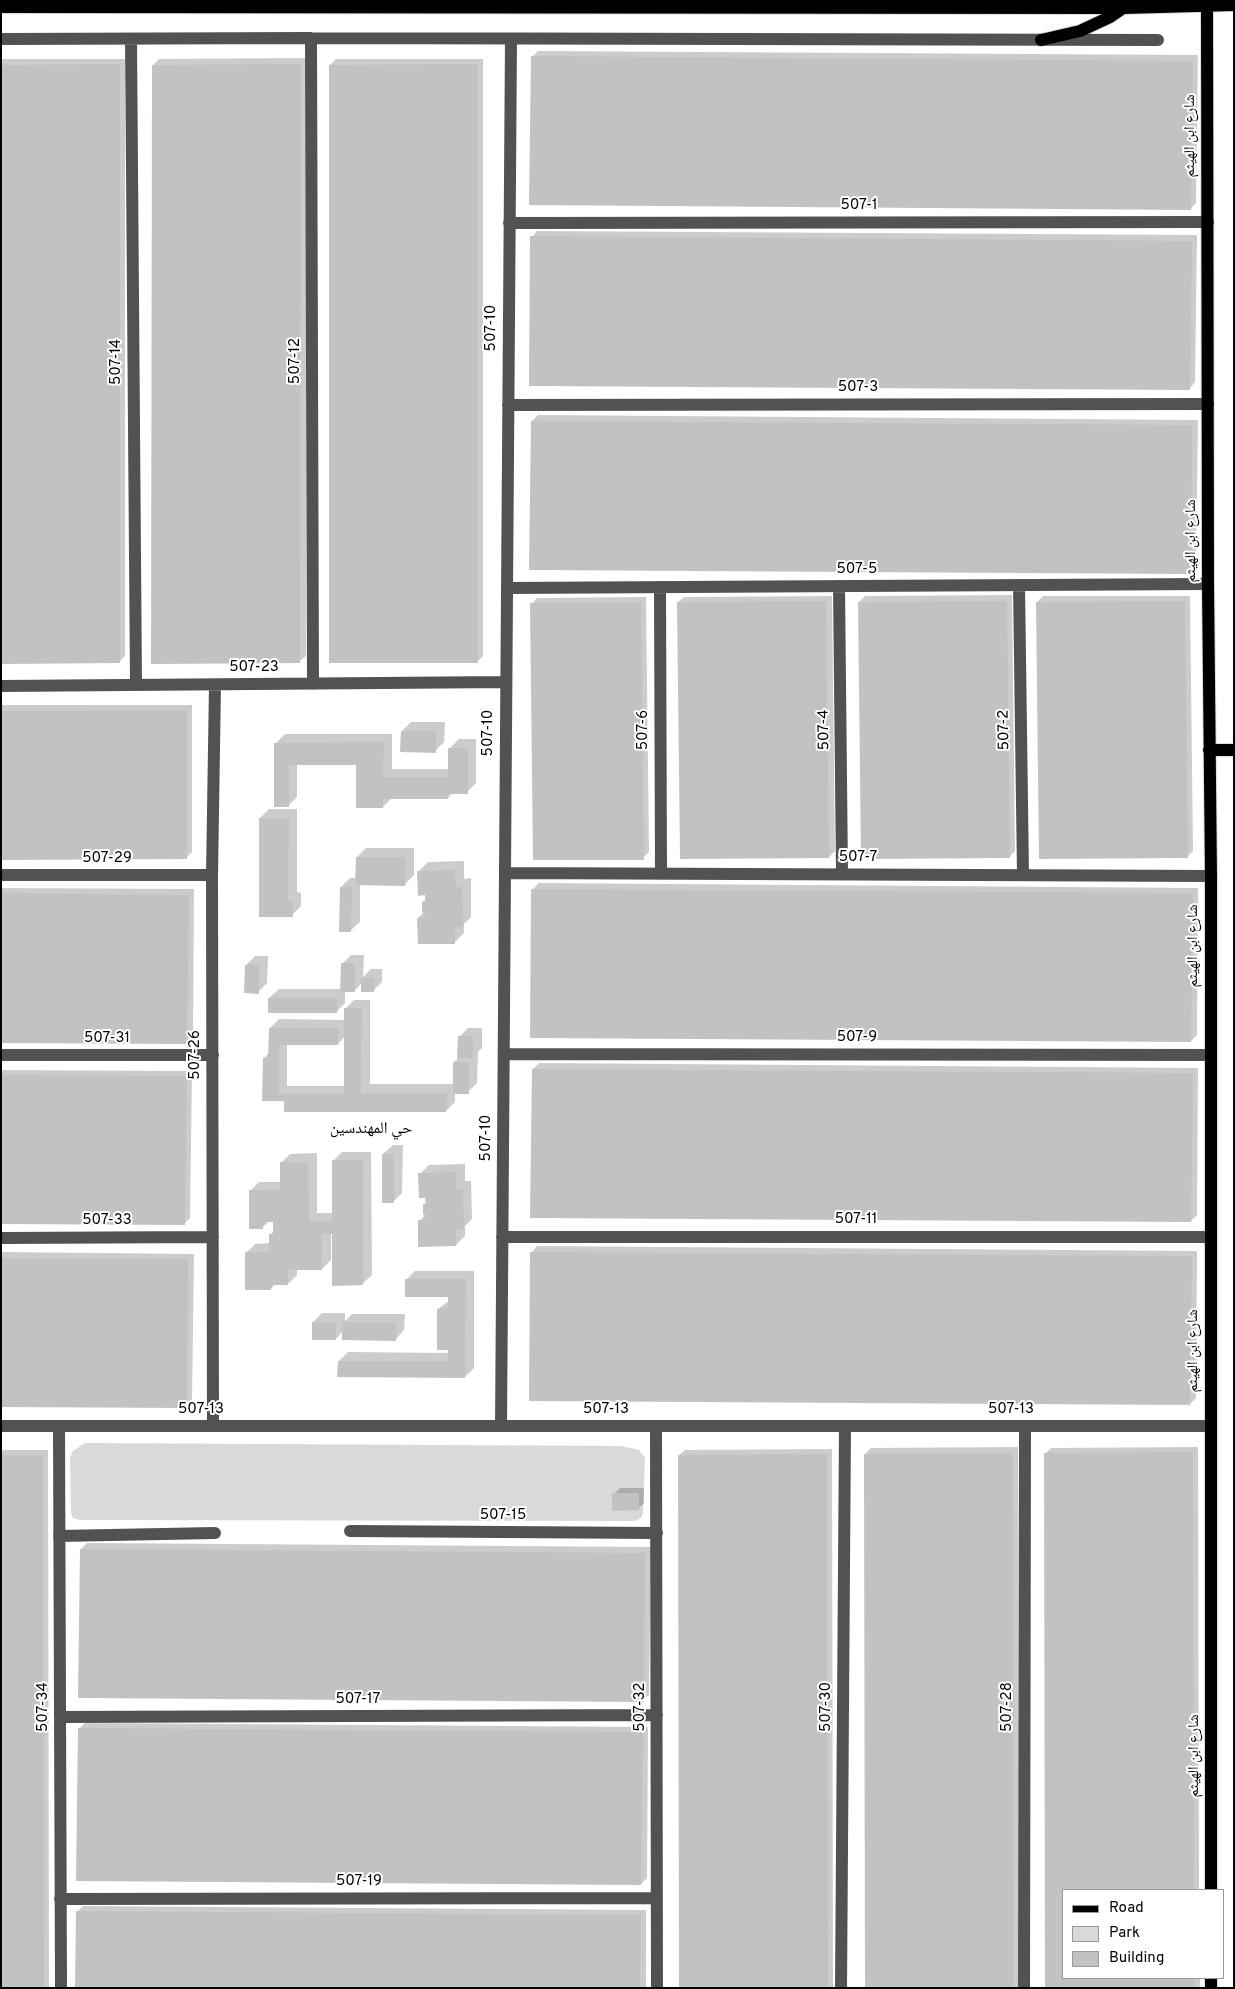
<!DOCTYPE html>
<html>
<head>
<meta charset="utf-8">
<style>
	body { margin:0 }
	#map { position:relative; width:1235px; height:1989px; overflow:hidden; background:#fff; font-family:Overpass,sans-serif }
	canvas { display:block }
	.frame { position:absolute; inset:0; border:2px solid #000; pointer-events:none }
	.legend { position:absolute; left:1062px; top:1889px; width:162px; height:90px; box-sizing:border-box; background:#fff; border:1px solid #999; margin:0; padding:6px 9px; list-style:none; font-size:15px; color:#000 }
	.legend li { display:flex; align-items:center; gap:10px; height:25px }
	.legend b { width:25px; border:1px solid #999 }
</style>
</head>
<body>
<div id="map">
<canvas width="1235" height="1989"></canvas>
<div class="frame"></div>
<ul class="legend">
<li><b style="height:6px;background:#000"></b>Road</li>
<li><b style="height:14px;background:#d9d9d9"></b>Park</li>
<li><b style="height:14px;background:#c2c2c2"></b>Building</li>
</ul>
</div>
<script>
const ctx = document.querySelector('canvas').getContext('2d');
ctx.lineJoin = 'round';
function paint(path, color) {
  ctx.fillStyle = color;
  ctx.fill(path, 'evenodd');
}
function poly(rows) {
  const path = new Path2D();
  for (const r of rows) {
    path.moveTo(r[0], r[1]);
    for (let i = 2; i < r.length; i += 2) path.lineTo(r[i], r[i + 1]);
  }
  return path;
}
function stroke(path, color, width, dash) {
  ctx.strokeStyle = color;
  ctx.lineWidth = width;
  ctx.lineCap = dash ? 'butt' : 'round';
  ctx.setLineDash(dash || []);
  ctx.stroke(path);
}
function label(font, color, halo, rows, align = 'center') {
  ctx.font = font + ' Overpass,"Noto Naskh Arabic",sans-serif';
  ctx.lineWidth = 4;
  ctx.setLineDash([]);
  ctx.textBaseline = 'middle';
  ctx.strokeStyle = halo;
  ctx.fillStyle = color;
  for (const [text, x, y, turn = 0] of rows) {
    ctx.save();
    ctx.translate(x, y);
    ctx.rotate((+turn || 0) * Math.PI / 180);
    ctx.textAlign = isNaN(turn) ? turn : align;
    if (halo) ctx.strokeText(text, 0, 0);
    ctx.fillText(text, 0, 0);
    ctx.restore();
  }
}
paint(poly([
	[85,1443,621,1446,639,1450,645,1458,643,1513,641,1518,635,1521,80,1520,73,1518,71,1513,70,1458,73,1451]
]), '#d9d9d9');
paint(poly([
	[538,51,1198,55,1196,203,1190,209,532,57],
	[306,58,306,656,300,661,153,65,159,59],
	[1,59,125,59,125,656,119,662,1,662],
	[336,59,483,59,483,656,477,662,330,65],
	[537,231,1197,235,1195,382,1190,388,532,237],
	[538,415,1198,420,1196,567,1190,573,532,421],
	[1012,595,1015,851,1009,857,859,602,865,596],
	[832,596,835,851,829,857,678,602,684,597],
	[1043,596,1190,596,1193,851,1187,857,1037,602],
	[646,597,649,852,643,858,532,603,537,598],
	[1,705,192,705,192,852,186,858,1,859],
	[411,722,445,722,444,742,435,751,402,731],
	[285,734,392,734,392,769,450,769,450,748,459,739,476,739,476,783,467,792,453,792,448,798,392,798,383,807,357,764,297,764,297,797,288,806,276,743],
	[269,809,297,809,297,892,301,893,301,906,292,915,260,818],
	[366,848,414,848,414,875,405,884,360,884,360,922,350,931,341,887,350,878,357,878,357,857],
	[464,861,464,879,471,878,471,917,464,924,464,933,455,942,418,918,425,911,423,902,426,900,419,871,428,862],
	[539,883,1198,888,1197,1035,1191,1041,533,889],
	[1,888,194,889,193,1037,187,1042,1,1041],
	[351,955,364,955,363,977,371,969,382,969,382,982,373,991,362,983,354,991,345,991,345,1003,336,1012,269,998,279,989,341,989,342,964],
	[255,956,268,956,267,983,258,992,246,965],
	[354,1000,370,1000,370,1084,454,1084,454,1062,460,1056,459,1037,468,1028,482,1028,482,1048,478,1052,477,1083,468,1092,455,1092,455,1102,446,1111,263,1100,264,1058,270,1052,270,1028,279,1019,345,1020,345,1009],
	[345,1036,345,1086,287,1086,287,1044,338,1044],
	[539,1063,1198,1068,1197,1215,1191,1221,533,1069],
	[1,1070,192,1071,190,1218,184,1224,1,1223],
	[393,1145,403,1145,402,1193,393,1202,383,1154],
	[342,1152,371,1152,372,1275,362,1284,333,1233,331,1233,331,1260,322,1269,297,1269,297,1275,288,1284,275,1284,271,1289,246,1253,255,1244,270,1243,270,1235,274,1231,274,1221,269,1221,263,1227,250,1191,259,1182,281,1182,281,1163,290,1154,317,1153,317,1213,333,1213,333,1161],
	[465,1164,465,1181,471,1181,472,1219,465,1226,465,1236,456,1245,419,1221,426,1214,424,1204,427,1202,420,1174,429,1165],
	[537,1246,1197,1251,1196,1398,1190,1404,532,1252],
	[1,1252,194,1254,192,1401,186,1407,1,1406],
	[415,1271,474,1271,474,1368,465,1377,339,1361,348,1352,449,1353,438,1309,450,1300,450,1296,406,1280],
	[322,1313,345,1313,345,1321,352,1314,405,1314,404,1330,395,1340,343,1331,336,1339,313,1322],
	[1018,1447,1019,1988,866,1988,865,1454,871,1448],
	[1198,1447,1199,1890,1064,1890,1064,1978,1200,1978,1200,1988,1046,1988,1045,1454,1051,1448],
	[832,1449,833,1988,680,1988,679,1455,685,1450],
	[1,1450,48,1450,49,1988,1,1988],
	[620,1488,644,1488,644,1503,638,1509,614,1494],
	[87,1543,651,1547,649,1695,643,1700,81,1549],
	[85,1723,648,1727,647,1878,641,1884,79,1729],
	[83,1906,646,1910,646,1988,76,1988,77,1912]
]), '#0003');
paint(poly([
	[531,56,1193,61,1191,210,529,205],
	[120,64,120,663,1,664,1,65],
	[301,64,300,663,151,664,152,65],
	[478,64,478,663,329,663,329,65],
	[530,236,1192,241,1190,390,529,386],
	[531,421,1192,425,1191,574,529,570],
	[826,601,829,858,680,859,677,602],
	[1007,601,1010,858,861,859,858,602],
	[1185,601,1188,858,1039,859,1036,602],
	[641,602,644,860,533,860,530,603],
	[187,710,187,859,1,860,1,711],
	[401,731,436,731,436,753,400,752],
	[384,742,383,777,448,777,448,748,468,748,468,794,448,794,448,799,383,799,383,808,356,808,356,765,289,765,289,807,274,807,274,743],
	[259,818,289,818,288,901,293,901,293,917,259,917],
	[356,857,406,857,405,886,355,885],
	[455,870,456,887,462,887,463,927,455,927,455,944,418,944,417,918,425,918,424,912,422,913,422,902,425,901,425,895,418,896,417,871],
	[340,887,352,887,351,932,339,932],
	[531,889,1193,893,1191,1042,530,1038],
	[1,893,189,895,187,1044,1,1043],
	[341,963,355,963,355,992,340,992],
	[245,965,259,965,259,994,244,993],
	[361,978,374,978,374,992,361,992],
	[268,998,337,998,337,1013,268,1013],
	[344,1008,362,1008,361,1093,447,1093,446,1112,284,1112,284,1101,262,1101,263,1058,268,1058,269,1028,338,1028,338,1045,279,1045,279,1094,344,1094],
	[458,1036,473,1036,473,1058,457,1058],
	[453,1062,469,1062,469,1094,453,1094],
	[532,1069,1193,1073,1191,1222,530,1218],
	[1,1075,187,1076,185,1225,1,1224],
	[382,1154,394,1154,394,1203,382,1203],
	[332,1160,363,1160,363,1285,332,1286,332,1234,322,1234,322,1270,288,1270,288,1285,271,1285,271,1290,245,1290,245,1252,269,1252,269,1234,273,1234,273,1222,263,1222,263,1229,249,1229,249,1190,280,1190,280,1162,308,1162,309,1221,332,1221],
	[456,1172,456,1189,463,1189,464,1229,456,1229,456,1246,418,1247,418,1220,425,1220,425,1215,423,1215,423,1204,426,1204,425,1198,419,1198,418,1173],
	[530,1252,1192,1256,1190,1405,529,1401],
	[1,1258,188,1259,187,1408,1,1407],
	[405,1279,466,1279,465,1378,337,1377,338,1361,448,1361,448,1350,437,1350,437,1309,448,1308,448,1297,405,1297],
	[312,1322,336,1322,336,1340,312,1340],
	[342,1322,396,1323,396,1341,342,1340],
	[1193,1452,1194,1890,1064,1890,1064,1978,1194,1978,1194,1988,1045,1988,1044,1453],
	[1013,1453,1014,1988,865,1988,864,1454],
	[827,1454,828,1988,679,1988,678,1455],
	[1,1455,43,1455,44,1988,1,1988],
	[612,1493,639,1493,639,1510,612,1511],
	[80,1549,645,1553,644,1702,78,1698],
	[78,1728,643,1732,641,1885,76,1881],
	[76,1911,641,1915,640,1988,75,1988]
]), '#c2c2c2');
const major = poly([
	[1207,1,1208,584,1211,876,1211,1890],
	[1,7,1123,8,1234,5],
	[1041,40,1080,31,1110,17,1123,8],
	[1209,750,1234,750],
	[1211,1978,1211,1988]
]);
stroke(major, '#dbdbdb', 14);
stroke(poly([
	[311,38,313,684],
	[1,39,311,38,1158,40],
	[131,39,136,685],
	[509,223,1208,222],
	[508,405,1208,404],
	[1019,585,1023,875],
	[839,586,842,874],
	[660,587,661,874],
	[507,588,1208,584],
	[1,686,506,682],
	[505,873,1211,876],
	[1,875,212,875],
	[504,1054,1210,1055],
	[1,1055,213,1055],
	[502,1237,1210,1237],
	[1,1238,213,1237],
	[1,1426,1210,1426],
	[59,1426,61,1988],
	[213,1426,212,875,215,685],
	[501,1426,511,39],
	[656,1426,657,1988],
	[350,1531,657,1533],
	[59,1536,215,1533],
	[60,1717,657,1715],
	[60,1899,657,1898],
	[841,1988,845,1426],
	[1024,1988,1025,1427]
]), '#525252', 12);
stroke(major, '#000', 12);
label('15px', '#000', '#fff', [
	["شارع ابن الهيثم",1191,136,-90],
	["507-1",859,206],
	["507-10",492,328,-90],
	["507-12",296,361,-90],
	["507-14",117,362,-90],
	["507-3",858,388],
	["شارع ابن الهيثم",1192,541,-90],
	["507-5",857,570],
	["507-23",254,668],
	["507-6",644,730,-90],
	["507-4",825,730,-91],
	["507-2",1005,730,-91],
	["507-10",489,733,-90],
	["507-7",858,858],
	["507-29",107,859],
	["شارع ابن الهيثم",1194,946,-90],
	["507-9",857,1038],
	["507-31",107,1039],
	["507-26",196,1055,-90],
	["507-10",487,1138,-90],
	["507-11",856,1220],
	["507-33",107,1221],
	["شارع ابن الهيثم",1194,1351,-90],
	["507-13",201,1410],
	["507-13",606,1410],
	["507-13",1011,1410],
	["507-15",503,1516],
	["507-17",358,1700],
	["507-34",44,1707,-90],
	["507-32",641,1707,-90],
	["507-30",827,1707,-90],
	["507-28",1008,1707,-90],
	["شارع ابن الهيثم",1195,1756,-90],
	["507-19",359,1882]
]);
label('16px', '#000', '#fff', [
	["حي المهندسين",371,1130]
]);
</script>
</body>
</html>
